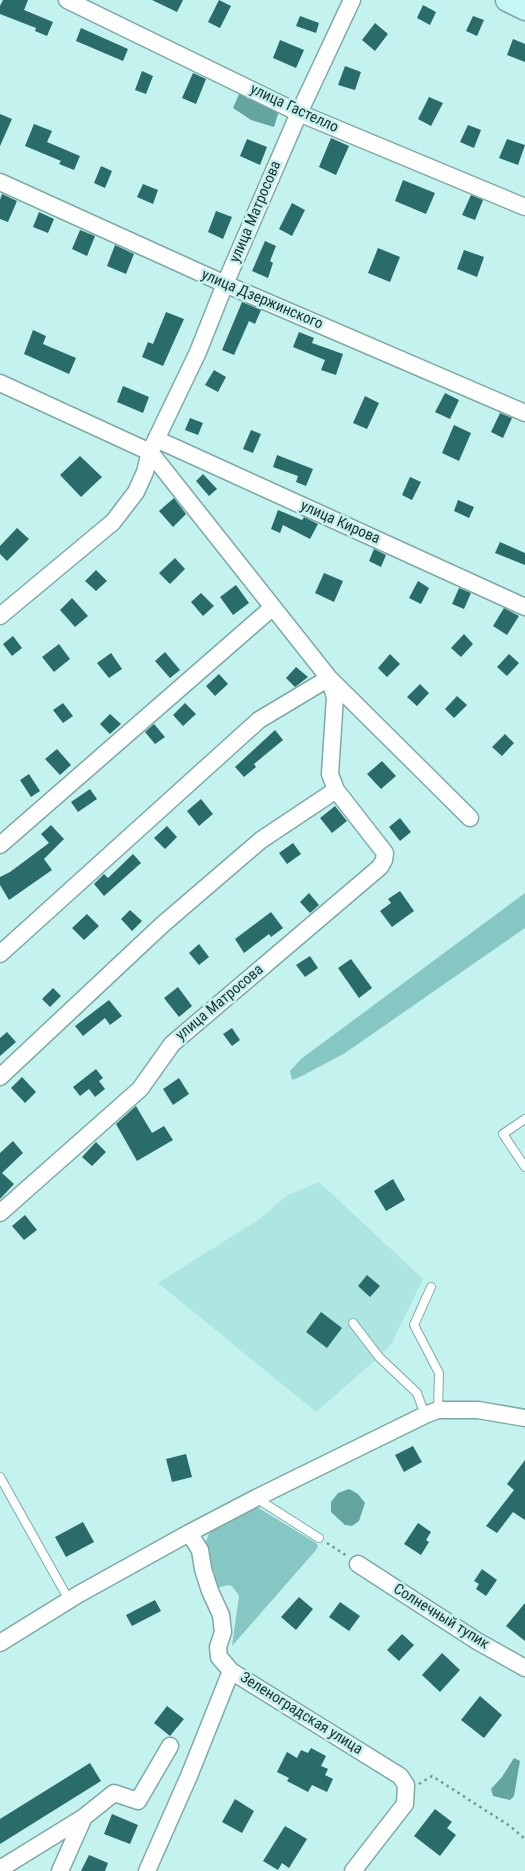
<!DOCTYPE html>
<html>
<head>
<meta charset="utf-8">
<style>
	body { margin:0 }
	canvas { display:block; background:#c3f2ef }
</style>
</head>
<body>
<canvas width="525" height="1871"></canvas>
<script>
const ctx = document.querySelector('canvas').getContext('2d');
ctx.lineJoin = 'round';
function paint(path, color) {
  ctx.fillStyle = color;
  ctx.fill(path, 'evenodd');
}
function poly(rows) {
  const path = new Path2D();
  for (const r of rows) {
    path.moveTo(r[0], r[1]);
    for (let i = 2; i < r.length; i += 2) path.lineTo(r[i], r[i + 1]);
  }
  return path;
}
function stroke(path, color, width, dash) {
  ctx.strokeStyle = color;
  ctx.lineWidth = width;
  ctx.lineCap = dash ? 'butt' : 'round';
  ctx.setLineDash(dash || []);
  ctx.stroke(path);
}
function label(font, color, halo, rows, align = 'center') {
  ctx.font = font + ' "Roboto Condensed",sans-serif';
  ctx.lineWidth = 5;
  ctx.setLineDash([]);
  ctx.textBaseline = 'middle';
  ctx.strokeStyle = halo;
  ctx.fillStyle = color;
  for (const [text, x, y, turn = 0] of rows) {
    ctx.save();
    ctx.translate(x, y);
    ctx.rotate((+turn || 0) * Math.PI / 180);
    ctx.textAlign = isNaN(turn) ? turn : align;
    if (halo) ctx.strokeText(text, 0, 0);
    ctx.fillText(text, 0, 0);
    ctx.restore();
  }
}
paint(poly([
	[319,1182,423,1279,392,1343,379,1357,316,1412,158,1283,261,1218,286,1196]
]), '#ade5e1');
paint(poly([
	[525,893,525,928,345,1053,302,1076,292,1080,290,1071,301,1059],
	[257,1507,316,1543,318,1546,316,1550,232,1646,239,1596,232,1586,228,1585,217,1588,215,1584,215,1573,210,1567,205,1544,210,1531,249,1508]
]), '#87c7c3');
paint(poly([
	[239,94,279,111,274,127,251,120,233,108],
	[349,1489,358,1494,365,1503,359,1521,352,1526,345,1525,331,1512,331,1502,338,1493],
	[514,1758,520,1761,514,1796,510,1800,493,1796,491,1789,502,1777]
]), '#64a5a0');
paint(poly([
	[3,0,28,0,24,10,53,22,47,36,35,31,36,28,0,14,0,6],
	[152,0,183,0,177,12],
	[219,0,231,6,220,28,208,22],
	[423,5,436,12,430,25,417,18],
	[300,16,319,23,316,33,296,26],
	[473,16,484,20,477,36,466,31],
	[375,23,388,34,375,51,362,40],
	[81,28,128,49,123,61,76,41],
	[513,39,525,44,525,62,507,55],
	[280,40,304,50,296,68,273,58],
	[345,66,361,72,355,90,338,85],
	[142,71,153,76,146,94,135,90],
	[193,73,206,79,196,104,182,98],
	[429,97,443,103,431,126,418,119],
	[0,114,12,119,0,146],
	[34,124,52,131,47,142,80,156,74,170,59,164,61,161,25,146],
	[468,125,481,130,474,148,460,142],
	[331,138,349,146,336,175,319,167],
	[247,139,267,147,260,165,240,156],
	[507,139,525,145,518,165,499,158],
	[101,166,112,171,105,188,94,183],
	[403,180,435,193,426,214,395,201],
	[143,184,158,190,153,204,137,197],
	[2,194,17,201,8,222,0,219,0,200],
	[471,195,483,200,475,220,462,215],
	[292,203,305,210,292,236,279,229],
	[216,211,232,217,223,239,208,232],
	[39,212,54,219,48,233,33,227],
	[80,230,95,236,87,256,72,249],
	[265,241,276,246,270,261,273,263,268,278,252,271],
	[115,245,134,254,126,274,107,266],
	[378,248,400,257,390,282,368,273],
	[464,250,484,257,477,277,457,269],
	[242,302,261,310,255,324,249,321,234,355,222,350],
	[166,312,184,319,163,366,142,357,148,342,153,344],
	[33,330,46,336,43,344,76,358,69,374,24,354],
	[299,332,314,338,312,343,343,354,336,375,321,370,325,360,293,347],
	[214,370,226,377,218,392,205,385],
	[123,386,149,397,143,413,117,402],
	[445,393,459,400,450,419,435,412],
	[365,396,379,403,367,429,353,423],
	[500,413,512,418,503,438,491,432],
	[190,418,203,423,198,435,185,430],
	[454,425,471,433,459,461,442,453],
	[251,430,261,434,253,453,243,449],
	[277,455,313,469,306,486,296,482,298,476,273,467],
	[80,456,102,477,81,497,60,475],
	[203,474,217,489,209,496,196,481],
	[410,477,421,482,412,500,402,495],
	[174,498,186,514,173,527,159,511],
	[458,500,474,507,469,518,454,511],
	[278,510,302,520,304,517,318,524,310,539,283,525,280,533,271,529],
	[17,528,29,539,7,561,0,554,0,546],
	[500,542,525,553,525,565,495,553],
	[374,549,386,555,381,567,369,561],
	[175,558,185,569,170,584,159,573],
	[96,570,107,581,96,591,85,581],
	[324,573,343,581,334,602,315,593],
	[418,581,429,588,421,604,409,598],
	[236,585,249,603,233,615,220,597],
	[459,588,471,593,464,609,452,604],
	[201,593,214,606,203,616,191,602],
	[72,598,88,616,75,627,60,610],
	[504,608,519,616,507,635,493,626],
	[464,634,473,644,461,657,451,648],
	[13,636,22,648,12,656,3,644],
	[59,644,70,659,54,672,42,657],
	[165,652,180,670,170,678,155,661],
	[111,653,122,669,109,678,97,663],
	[390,654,400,664,387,677,378,668],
	[509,654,519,663,507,676,497,667],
	[296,667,308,677,295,687,286,678],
	[219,674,228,684,215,696,206,686],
	[420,684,429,693,417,706,407,697],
	[457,696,467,705,454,718,445,709],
	[63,703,73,716,63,723,53,710],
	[185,703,196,714,183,726,173,715],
	[110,714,121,724,110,734,100,724],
	[154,724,165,737,155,744,145,732],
	[275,730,283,740,254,764,256,767,244,777,235,767],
	[505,734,514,743,502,756,492,747],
	[57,749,71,765,60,775,45,759],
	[382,761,396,776,381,789,367,774],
	[29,774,40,791,31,797,20,780],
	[90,789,97,799,78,812,71,802],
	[201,799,213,814,199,826,187,811],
	[335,806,347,821,332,833,320,818],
	[400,818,411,832,400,841,389,827],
	[51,825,64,839,44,859,52,870,9,900,0,885,0,877,10,872,49,843,41,834],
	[167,826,177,837,165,849,154,838],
	[293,843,301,854,287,864,279,853],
	[133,854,141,863,104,896,94,884,104,874,108,878],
	[400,891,414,911,392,927,380,911,391,903,388,899],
	[309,893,319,905,310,913,300,902],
	[130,910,142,921,132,931,121,919],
	[271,912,283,928,271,937,269,934,244,953,235,939],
	[87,914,99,926,84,940,72,928],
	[199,944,209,957,199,965,189,953],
	[310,956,318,968,305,977,296,965],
	[351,959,372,988,359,998,338,968],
	[178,987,192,1006,179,1017,164,998],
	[53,988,61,996,50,1007,42,999],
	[109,1000,122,1016,110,1025,105,1018,83,1036,75,1026],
	[232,1028,240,1040,232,1046,223,1034],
	[7,1032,16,1042,0,1056,0,1038],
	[96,1069,103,1078,99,1081,105,1089,95,1097,89,1089,80,1096,73,1087],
	[22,1077,36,1092,25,1103,11,1088],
	[179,1078,189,1094,173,1105,163,1089],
	[136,1106,152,1133,164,1126,173,1140,137,1161,116,1124],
	[13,1141,23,1153,2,1173,14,1184,0,1199,0,1153],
	[96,1142,106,1152,92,1166,82,1157],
	[393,1179,405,1200,386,1211,374,1191],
	[25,1215,37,1230,24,1240,12,1226],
	[367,1275,380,1286,370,1297,358,1286],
	[321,1312,342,1328,327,1348,306,1332],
	[413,1446,422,1462,404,1472,395,1455],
	[186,1454,192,1477,172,1482,166,1459],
	[525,1460,525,1520,513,1512,497,1533,486,1526,514,1490,507,1484],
	[83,1522,94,1542,66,1557,55,1537],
	[418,1523,431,1532,426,1540,429,1542,421,1555,404,1544],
	[482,1569,497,1580,486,1596,476,1589,479,1584,474,1581],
	[299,1597,313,1609,296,1630,281,1617],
	[155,1600,161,1611,132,1626,126,1615],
	[340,1602,360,1616,349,1631,329,1617],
	[525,1603,525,1641,506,1626],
	[402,1634,414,1645,399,1661,387,1650],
	[442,1653,460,1670,440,1692,422,1675],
	[480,1696,502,1715,484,1738,461,1720],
	[167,1706,184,1719,170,1736,154,1723],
	[311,1748,326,1756,321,1766,328,1769,325,1775,333,1779,327,1792,312,1785,308,1792,287,1781,289,1778,277,1772,287,1752,297,1758,301,1750,308,1753],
	[90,1763,101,1781,0,1844,0,1819],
	[235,1799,254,1811,242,1833,222,1822],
	[435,1809,452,1822,447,1828,456,1835,440,1856,414,1836],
	[112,1814,138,1825,130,1844,104,1834],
	[285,1826,307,1839,289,1868,282,1863,278,1870,263,1861],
	[89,1855,108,1863,105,1871,81,1871]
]), '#2a6c69');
const lane = poly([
	[525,1119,503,1134,525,1167],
	[431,1287,414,1325,439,1373,438,1410],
	[353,1323,379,1357,417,1393,425,1415],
	[0,1477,69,1600],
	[256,1498,319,1538]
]);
const street = poly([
	[67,0,299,113,525,207],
	[0,182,225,284,525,413],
	[0,383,150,452,329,678,470,818],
	[156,439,525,607],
	[0,616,113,522,136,492,145,472,150,452,198,352,225,284,299,113,352,0],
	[0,845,273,607],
	[0,954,259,720,329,678,335,697,330,774,336,790,261,840,162,925,0,1077],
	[0,1213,140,1089,172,1044,380,867,384,860,385,853,336,790],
	[189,1533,200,1550,203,1569,210,1591,221,1615,223,1632,218,1647,219,1657,231,1671,400,1776,406,1785,405,1804,353,1871],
	[358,1564,477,1641,525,1668],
	[0,1643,79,1594,189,1533,256,1498,425,1415,438,1410,478,1410,525,1418],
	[0,1869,84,1817],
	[60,1871,84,1817,114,1793,138,1801,170,1746],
	[147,1871,189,1776,231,1671]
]);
const secondary = poly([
	[507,0,525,9]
]);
stroke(lane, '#7daaa7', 10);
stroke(street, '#7daaa7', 19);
stroke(secondary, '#7daaa7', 25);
stroke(poly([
	[327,1543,347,1556],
	[419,1784,432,1776,510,1826,525,1839]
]), '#759794', 2.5, [2.5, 4]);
stroke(lane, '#fff', 8);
stroke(street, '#fff', 16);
stroke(secondary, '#c6f7f4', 22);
label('15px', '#213432', '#c3f2ef', [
	["улица Гастелло",294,109,25],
	["улица Матросова",256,212,-67],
	["улица Дзержинского",262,300,23],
	["улица Кирова",340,523,24],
	["улица Матросова",220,1003,-40],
	["Солнечный тупик",441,1617,32],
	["Зеленоградская улица",301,1714,32]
]);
</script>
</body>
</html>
